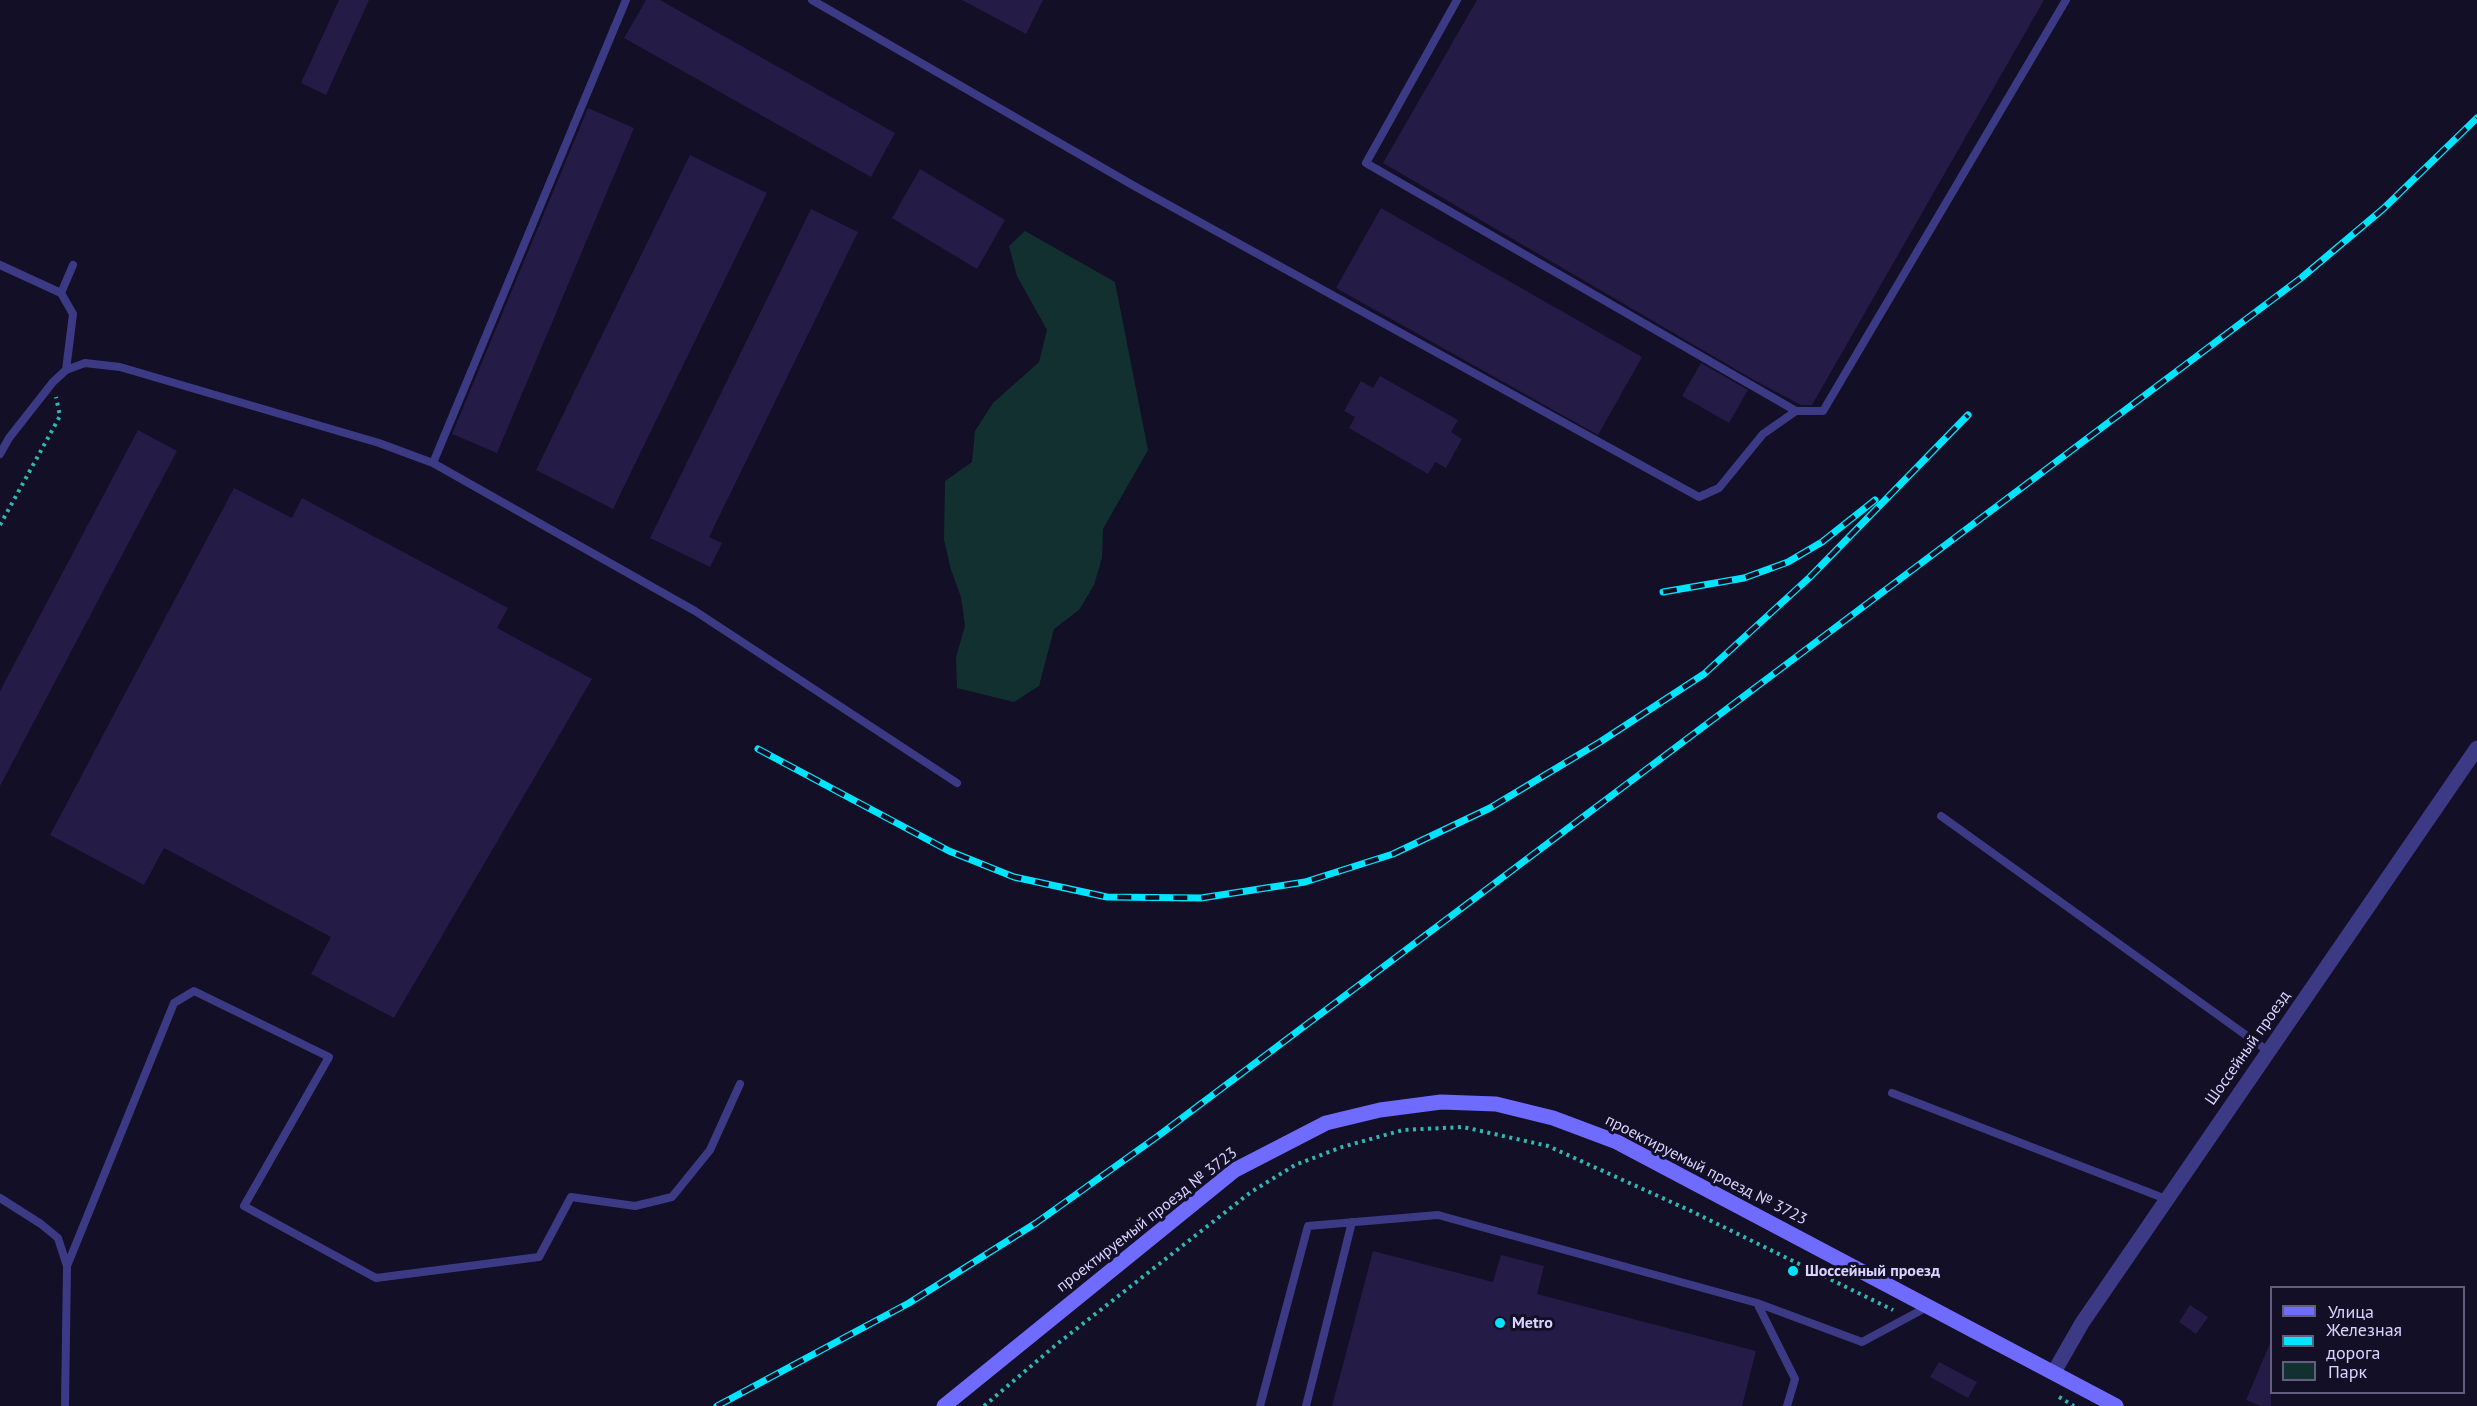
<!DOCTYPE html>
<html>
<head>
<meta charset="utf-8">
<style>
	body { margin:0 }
	#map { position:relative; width:2477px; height:1406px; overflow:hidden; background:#130f26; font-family:"PT Sans",sans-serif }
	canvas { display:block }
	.legend { position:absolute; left:2270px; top:1286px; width:195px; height:108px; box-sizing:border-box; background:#130f26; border:2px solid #625e7d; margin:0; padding:8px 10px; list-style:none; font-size:18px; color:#d9d4ff }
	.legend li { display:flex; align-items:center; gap:12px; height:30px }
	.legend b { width:30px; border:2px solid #625e7d }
</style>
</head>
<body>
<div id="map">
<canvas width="2477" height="1406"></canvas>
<ul class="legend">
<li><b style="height:8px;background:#6f6bff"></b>Улица</li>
<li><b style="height:8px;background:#00e5ff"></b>Железная дорога</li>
<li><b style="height:16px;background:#12302f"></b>Парк</li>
</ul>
</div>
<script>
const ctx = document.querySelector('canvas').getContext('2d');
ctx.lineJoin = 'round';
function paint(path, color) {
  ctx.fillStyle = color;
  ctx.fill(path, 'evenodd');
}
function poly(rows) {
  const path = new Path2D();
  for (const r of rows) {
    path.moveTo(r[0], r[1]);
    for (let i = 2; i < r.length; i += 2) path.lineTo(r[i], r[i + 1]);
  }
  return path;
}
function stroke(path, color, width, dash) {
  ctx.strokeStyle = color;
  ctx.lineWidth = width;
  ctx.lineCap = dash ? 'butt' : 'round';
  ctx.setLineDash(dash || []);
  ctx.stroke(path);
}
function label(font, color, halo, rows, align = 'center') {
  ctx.font = font + ' "PT Sans",sans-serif';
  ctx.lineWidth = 6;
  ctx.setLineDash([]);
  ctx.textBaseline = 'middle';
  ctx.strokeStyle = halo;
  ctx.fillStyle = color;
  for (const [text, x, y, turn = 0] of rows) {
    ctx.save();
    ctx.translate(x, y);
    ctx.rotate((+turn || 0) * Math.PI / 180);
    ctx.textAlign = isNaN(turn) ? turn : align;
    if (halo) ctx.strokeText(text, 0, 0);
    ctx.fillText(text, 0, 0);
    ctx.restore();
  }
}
paint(poly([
	[1025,231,1115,282,1148,450,1103,529,1102,558,1094,585,1079,610,1054,629,1039,686,1014,702,957,688,956,657,965,626,961,597,951,570,944,540,945,481,972,462,975,431,993,403,1039,362,1047,330,1017,276,1009,246]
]), '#12302f');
paint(poly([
	[339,0,369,0,326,95,301,83],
	[646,0,660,0,895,133,871,177,624,38],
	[962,0,1043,0,1026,34],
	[1477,0,2044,0,1812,405,1801,405,1754,380,1383,163],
	[588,108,634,128,497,453,452,434],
	[690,155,767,193,613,509,536,470],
	[920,169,1005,220,977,269,892,218],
	[1381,208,1642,357,1598,435,1336,288],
	[811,209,858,232,709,537,722,543,710,567,650,538],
	[1701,363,1748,390,1729,423,1682,396],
	[1380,376,1458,420,1451,432,1462,439,1446,468,1435,462,1428,474,1349,428,1355,417,1344,411,1361,381,1373,388],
	[138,430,177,451,0,786,0,691],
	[234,488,292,518,302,498,508,608,497,628,592,679,394,1018,311,974,331,937,164,848,144,885,50,835],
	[1373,1251,1493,1282,1501,1255,1544,1266,1537,1294,1756,1351,1742,1406,1332,1406],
	[2190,1305,2208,1317,2196,1334,2179,1322],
	[2271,1341,2271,1406,2261,1406,2246,1400],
	[1939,1362,1977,1382,1968,1398,1930,1377]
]), '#241b47');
stroke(poly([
	[0,525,60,416,56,397],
	[2059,1397,2074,1406],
	[984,1406,1057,1344,1251,1192,1295,1165,1342,1147,1403,1130,1463,1127,1548,1146,1691,1211,1893,1310]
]), '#2fb8b0', 4, [3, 4.5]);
stroke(poly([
	[812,0,1136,187,1699,497,1719,488,1763,434,1796,411,1823,411,2066,0],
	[1457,0,1366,163,1796,411],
	[0,265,61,293,73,314,66,370],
	[61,293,73,265],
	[0,454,9,438,53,382,66,370,85,363,120,367,379,443,433,463,695,611,957,783],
	[433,463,626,0],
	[1941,816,2268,1051],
	[1892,1093,2166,1199],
	[0,1198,41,1224,58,1238,67,1266],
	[1757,1303,1862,1342,1929,1306],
	[65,1406,67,1266,174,1003,194,991,329,1057,244,1206,376,1278,539,1257,571,1197,635,1206,672,1197,710,1150,740,1084],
	[1260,1406,1308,1226,1438,1215,1757,1303,1795,1379,1787,1406],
	[1306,1406,1352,1222]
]), '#3d3a85', 8);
stroke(poly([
	[2054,1372,2082,1323,2477,748]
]), '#3d3a85', 15);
stroke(poly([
	[944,1406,1235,1170,1326,1123,1380,1110,1441,1102,1496,1104,1553,1118,1617,1142,2116,1406]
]), '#6f6bff', 15);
const rail = poly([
	[1663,592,1744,578,1788,562,1822,542,1875,500],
	[758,749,949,851,1014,877,1107,897,1201,898,1305,882,1393,854,1490,808,1600,742,1704,674,1810,577,1968,415],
	[717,1406,909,1303,1036,1223,1158,1136,2301,278,2383,209,2477,118]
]);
stroke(rail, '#00e5ff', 7);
stroke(rail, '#130f26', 4.5, [14]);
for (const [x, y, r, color] of [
	[1793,1271,6,"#00e5ff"],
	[1500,1323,6,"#00e5ff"]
]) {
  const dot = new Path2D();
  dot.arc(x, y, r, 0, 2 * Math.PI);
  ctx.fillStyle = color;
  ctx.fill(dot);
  stroke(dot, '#130f26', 2);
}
label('16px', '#d9d4ff', '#130f26', [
	["Шоссейный проезд",2248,1048,-55],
	["проектируемый проезд № 3723",1706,1170,27],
	["проектируемый проезд № 3723",1147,1220,-38]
]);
label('bold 16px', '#d9d4ff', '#130f26', [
	["Шоссейный проезд",1805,1271],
	["Metro",1512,1323]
], 'left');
</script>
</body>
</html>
